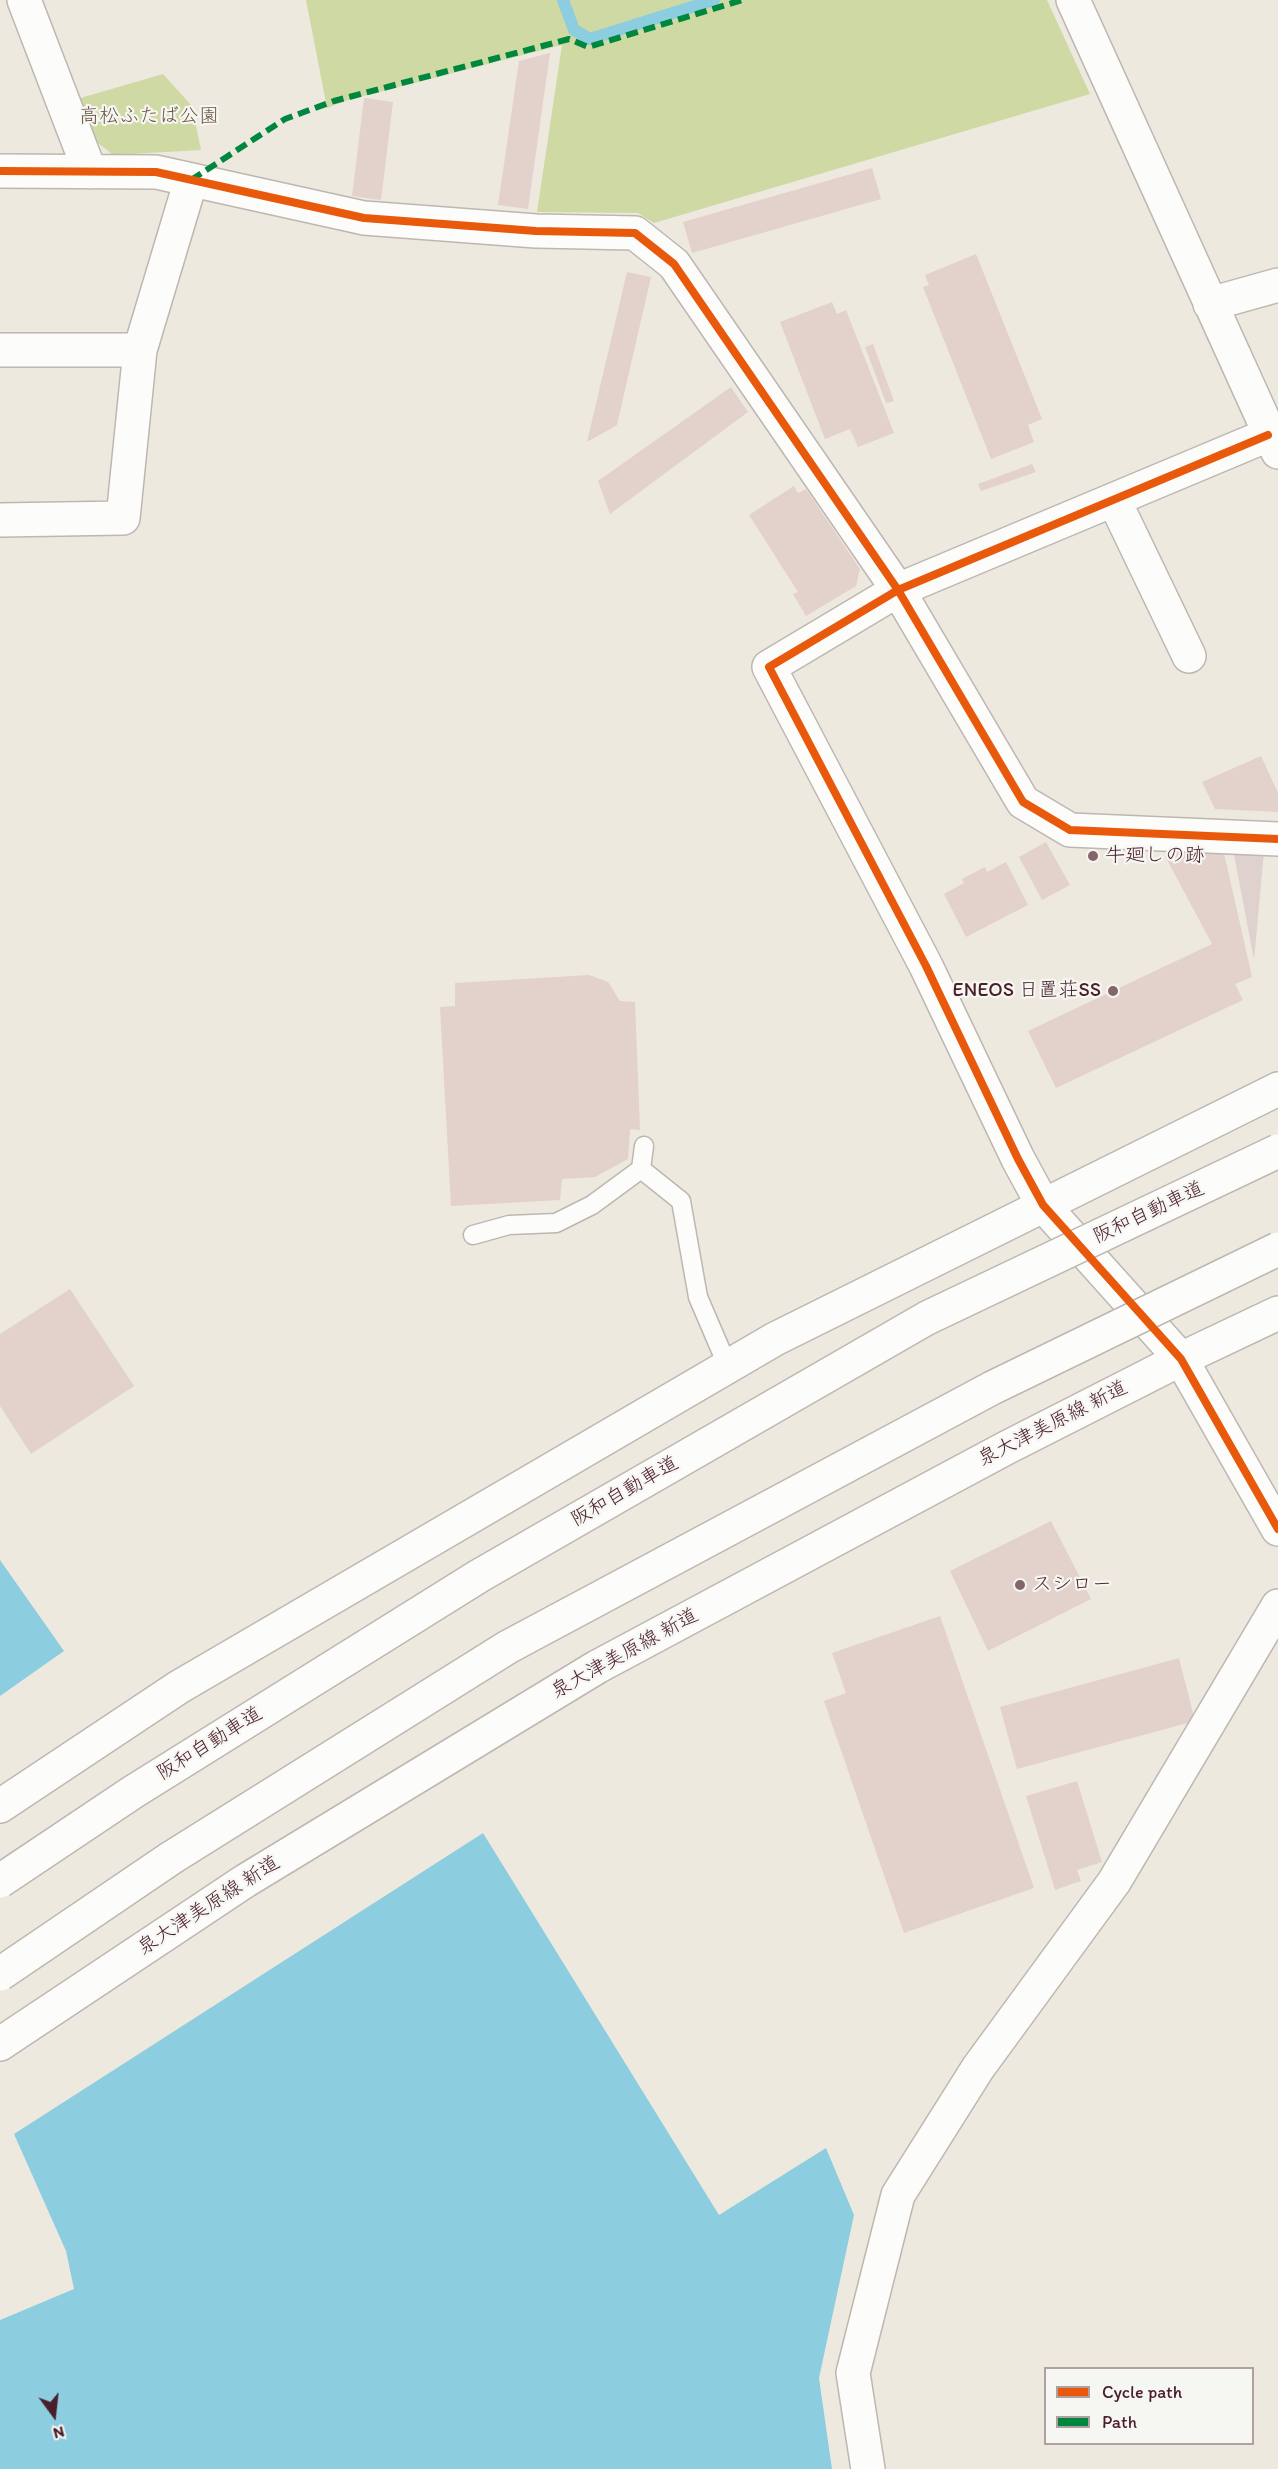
<!DOCTYPE html>
<html>
<head>
<meta charset="utf-8">
<style>
	body { margin:0 }
	#map { position:relative; width:1278px; height:2469px; overflow:hidden; background:#eee9df; font-family:Itim,sans-serif }
	canvas { display:block }
	.legend { position:absolute; left:1044px; top:2367px; width:210px; height:78px; box-sizing:border-box; background:#f6f6f2; border:2px solid #b1a0a2; margin:0; padding:8px 10px; list-style:none; font-size:18px; color:#4a1f2b }
	.legend li { display:flex; align-items:center; gap:12px; height:30px }
	.legend b { width:30px; border:2px solid #b1a0a2 }
	.north { position:absolute; left:24px; top:2385px; width:60px; height:60px; -webkit-text-stroke:4px #f6f6f2; paint-order:stroke; rotate:165deg; font-size:16px; font-weight:700; line-height:24px; text-align:center; color:#4a1f2b }
	.north::after { content:''; display:block; margin:auto; width:21px; height:27px; background:#4a1f2b; clip-path:polygon(50% 0,100% 100%,50% 72%,0 100%) }
</style>
</head>
<body>
<div id="map">
<canvas width="1278" height="2469"></canvas>
<ul class="legend">
<li><b style="height:8px;background:#e8590c"></b>Cycle path</li>
<li><b style="height:8px;background:#00873e"></b>Path</li>
</ul>
<div class="north">N</div>
</div>
<script>
const ctx = document.querySelector('canvas').getContext('2d');
ctx.lineJoin = 'round';
function paint(path, color) {
  ctx.fillStyle = color;
  ctx.fill(path, 'evenodd');
}
function poly(rows) {
  const path = new Path2D();
  for (const r of rows) {
    path.moveTo(r[0], r[1]);
    for (let i = 2; i < r.length; i += 2) path.lineTo(r[i], r[i + 1]);
  }
  return path;
}
function stroke(path, color, width, dash) {
  ctx.strokeStyle = color;
  ctx.lineWidth = width;
  ctx.lineCap = dash ? 'butt' : 'round';
  ctx.setLineDash(dash || []);
  ctx.stroke(path);
}
function label(font, color, halo, rows, align = 'center') {
  ctx.font = font + ' Itim,"Klee One",sans-serif';
  ctx.lineWidth = 4.5;
  ctx.setLineDash([]);
  ctx.textBaseline = 'middle';
  ctx.strokeStyle = halo;
  ctx.fillStyle = color;
  for (const [text, x, y, turn = 0] of rows) {
    ctx.save();
    ctx.translate(x, y);
    ctx.rotate((+turn || 0) * Math.PI / 180);
    ctx.textAlign = isNaN(turn) ? turn : align;
    if (halo) ctx.strokeText(text, 0, 0);
    ctx.fillText(text, 0, 0);
    ctx.restore();
  }
}
paint(poly([
	[1233,849,1264,852,1254,960]
]), '#dfd2ce');
paint(poly([
	[306,0,1047,0,1090,94,654,223,638,213,537,212,562,45,348,100,327,108],
	[163,74,192,106,201,150,113,155,97,142,77,99]
]), '#ced9a3');
paint(poly([
	[0,1560,64,1651,0,1696],
	[483,1833,719,2215,826,2148,854,2215,819,2378,832,2469,0,2469,0,2320,74,2289,66,2251,14,2134]
]), '#8ccde0');
stroke(poly([
	[563,0,574,30,590,39,714,0]
]), '#8ccde0', 12);
paint(poly([
	[550,53,528,209,498,205,519,61],
	[364,98,393,102,381,200,352,196],
	[872,168,881,199,692,253,683,222],
	[976,254,1042,419,1028,425,1034,442,991,459,923,287,929,285,925,275],
	[627,272,651,277,617,425,587,442],
	[832,302,837,314,846,310,894,433,858,447,850,429,825,439,780,322],
	[873,344,894,401,886,403,865,347],
	[731,387,748,412,610,514,598,481],
	[1032,464,1036,472,981,491,978,484],
	[794,486,798,493,806,489,860,569,856,586,806,616,793,594,798,592,749,515],
	[1261,756,1278,793,1278,812,1215,809,1202,782],
	[1046,842,1070,885,1042,900,1019,857],
	[1174,852,1224,853,1252,977,1235,984,1243,1000,1056,1088,1028,1031,1212,944,1165,856],
	[1006,862,1028,905,966,937,944,894,964,883,962,879,985,867,987,872],
	[589,975,608,982,620,1001,635,1002,640,1130,630,1129,628,1159,595,1177,562,1179,560,1200,451,1206,440,1007,455,1006,455,983],
	[70,1289,134,1386,31,1454,0,1406,0,1334],
	[1051,1521,1091,1599,988,1651,950,1571],
	[940,1616,1034,1888,904,1933,824,1701,846,1693,832,1653],
	[1179,1658,1195,1721,1017,1769,1000,1707],
	[1077,1781,1102,1862,1077,1870,1081,1881,1055,1890,1026,1796]
]), '#e3d1cb');
const service = poly([
	[641,1169,681,1201,698,1297,728,1367],
	[473,1235,509,1225,556,1223,592,1205,641,1169,644,1146]
]);
const minor = poly([
	[24,0,90,172],
	[1073,0,1278,452],
	[0,171,156,172,364,218,536,231,635,233,674,264,898,590,1023,802,1070,830,1278,839],
	[1210,304,1278,285],
	[0,350,140,350],
	[1268,435,898,590,769,667,926,966,1018,1159,1043,1205,1181,1359,1278,1529],
	[1114,500,1189,656],
	[0,520,123,518,140,350,191,180],
	[868,2469,853,2373,898,2195,978,2068,1114,1882,1278,1606]
]);
const primary = poly([
	[0,1806,179,1687,775,1339,1278,1089],
	[0,2044,245,1881,597,1667,1006,1448,1181,1359,1278,1313]
]);
stroke(service, '#beb6b1', 21);
stroke(minor, '#beb6b1', 36);
stroke(primary, '#beb6b1', 36);
stroke(service, '#fcfcfa', 18);
stroke(minor, '#fcfcfa', 33);
stroke(primary, '#fcfcfa', 33);
const motorwayBridge = poly([
	[0,1881,133,1792,479,1576,927,1318,1278,1151],
	[0,1974,171,1858,508,1647,992,1388,1278,1249]
]);
stroke(motorwayBridge, '#beb6b1', 36, []);
stroke(motorwayBridge, '#fcfcfa', 33);
stroke(poly([
	[191,180,285,119,334,101,569,39,588,47,742,0]
]), '#00873e', 6, [12, 6]);
stroke(poly([
	[0,171,156,172,364,218,536,231,635,233,674,264,898,590,1023,802,1070,830,1278,839],
	[1268,435,898,590,769,667,926,966,1018,1159,1043,1205,1181,1359,1278,1529]
]), '#e8590c', 8);
for (const [x, y, r, color] of [
	[1093,856,6,"#83666a"],
	[1113,991,6,"#83666a"],
	[1020,1585,6,"#83666a"]
]) {
  const dot = new Path2D();
  dot.arc(x, y, r, 0, 2 * Math.PI);
  ctx.fillStyle = color;
  ctx.fill(dot);
  stroke(dot, '#f6f6f2', 2);
}
label('20px', '#6a5340', '#f6f6f2', [
	["高松ふたば公園",149,117]
]);
label('20px', '#4a1f2b', '#f6f6f2', [
	["牛廻しの跡",1105,856],
	["ENEOS 日置荘SS",1101,991,"right"],
	["スシロー",1032,1585]
], 'left');
label('20px', '#4a1f2b', '#f6f6f2', [
	["阪和自動車道",1149,1213,-25],
	["泉大津美原線 新道",1053,1424,-27],
	["阪和自動車道",625,1492,-30],
	["泉大津美原線 新道",625,1654,-29],
	["阪和自動車道",210,1744,-32],
	["泉大津美原線 新道",209,1906,-33]
]);
</script>
</body>
</html>
